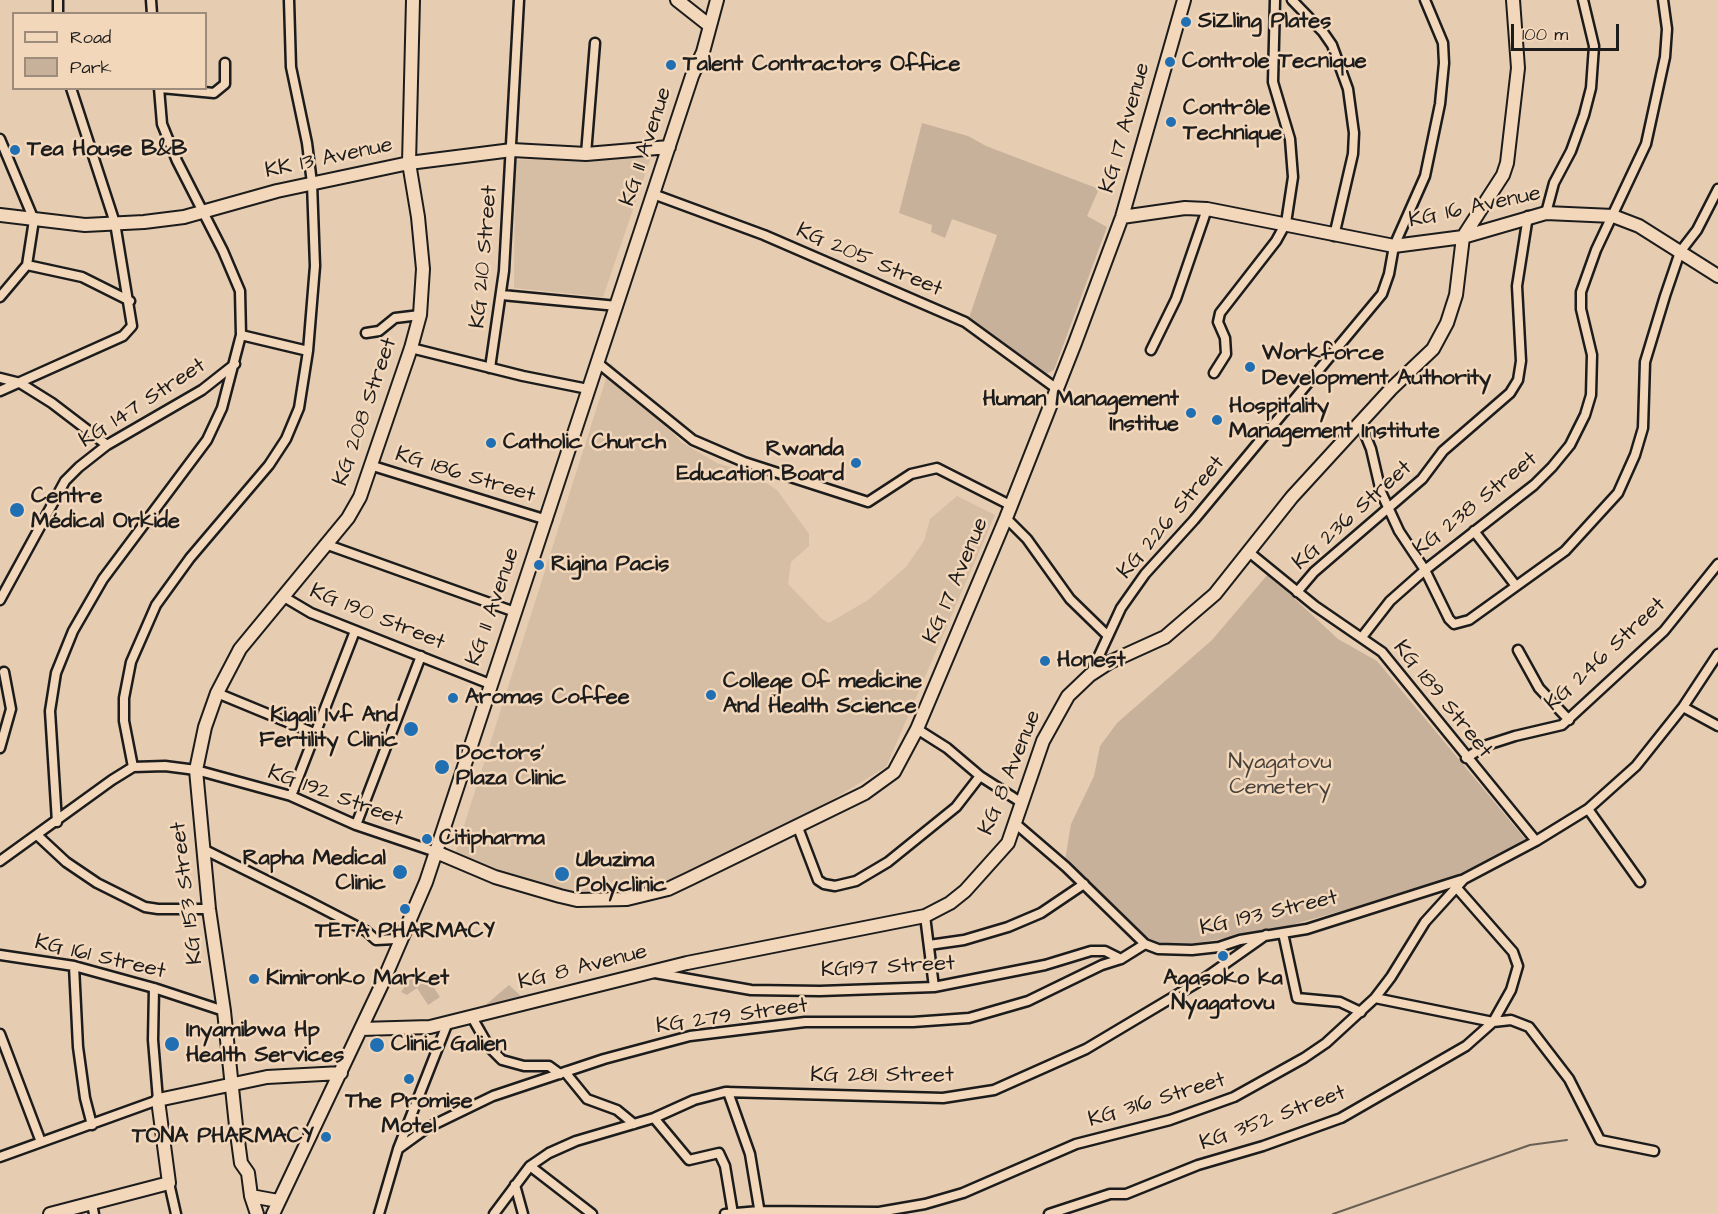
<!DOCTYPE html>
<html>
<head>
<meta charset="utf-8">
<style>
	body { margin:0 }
	#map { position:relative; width:1718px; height:1214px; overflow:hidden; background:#e6ccb0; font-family:"Architects Daughter",sans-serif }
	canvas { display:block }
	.legend { position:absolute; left:12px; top:12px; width:195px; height:78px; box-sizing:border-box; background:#f3d7ba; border:2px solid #9d8c7b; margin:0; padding:8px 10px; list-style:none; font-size:18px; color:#1c1c1c }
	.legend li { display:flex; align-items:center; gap:12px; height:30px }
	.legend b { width:30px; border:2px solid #9d8c7b }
	.scale { position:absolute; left:1511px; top:24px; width:108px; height:27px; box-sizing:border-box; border:3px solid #1c1c1c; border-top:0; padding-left:8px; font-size:18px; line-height:21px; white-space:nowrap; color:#1c1c1c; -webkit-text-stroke:4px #f3d7ba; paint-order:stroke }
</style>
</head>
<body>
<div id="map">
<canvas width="1718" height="1214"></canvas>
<ul class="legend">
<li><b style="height:8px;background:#f3d7ba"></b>Road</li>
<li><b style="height:16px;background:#c8b19b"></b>Park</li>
</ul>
<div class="scale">100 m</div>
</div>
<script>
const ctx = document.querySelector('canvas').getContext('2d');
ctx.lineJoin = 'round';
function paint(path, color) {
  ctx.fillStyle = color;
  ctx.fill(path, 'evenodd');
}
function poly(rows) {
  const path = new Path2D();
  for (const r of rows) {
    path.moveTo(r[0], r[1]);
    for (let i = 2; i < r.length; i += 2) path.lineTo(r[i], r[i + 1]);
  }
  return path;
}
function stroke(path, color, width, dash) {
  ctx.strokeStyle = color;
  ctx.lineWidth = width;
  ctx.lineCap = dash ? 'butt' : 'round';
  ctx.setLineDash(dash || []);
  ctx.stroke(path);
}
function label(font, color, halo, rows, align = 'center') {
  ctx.font = font + ' "Architects Daughter",sans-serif';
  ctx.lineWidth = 5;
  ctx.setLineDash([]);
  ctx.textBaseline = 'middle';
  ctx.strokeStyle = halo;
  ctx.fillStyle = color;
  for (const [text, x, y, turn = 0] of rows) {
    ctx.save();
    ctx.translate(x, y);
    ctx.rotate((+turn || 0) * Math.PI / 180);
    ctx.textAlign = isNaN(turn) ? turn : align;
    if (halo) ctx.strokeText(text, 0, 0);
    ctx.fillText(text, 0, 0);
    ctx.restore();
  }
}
paint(poly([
	[652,154,603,297,514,288,515,160],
	[611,363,681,442,717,463,753,474,777,490,809,534,809,546,791,562,788,584,822,619,829,623,868,600,906,567,924,541,930,519,957,496,995,515,886,767,820,807,682,876,618,893,557,891,455,854]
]), '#d6bea4');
paint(poly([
	[922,123,968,136,986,146,1099,189,1087,216,1107,227,1054,370,1046,374,969,318,997,235,952,219,945,238,931,232,932,225,899,213],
	[1268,574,1338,639,1377,661,1526,840,1461,874,1345,910,1280,928,1192,944,1158,943,1144,936,1065,860,1071,824,1094,776,1100,746,1117,723,1212,640],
	[426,976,440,997,428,1005,417,988,407,995,401,992,412,977,415,985],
	[509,985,522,997,476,1013]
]), '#c8b19b');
stroke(poly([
	[1333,1214,1530,1145,1567,1140]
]), '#685f54', 2);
const street = poly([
	[58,0,58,14],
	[151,0,152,14],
	[1292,0,1323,32,1332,45,1348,89,1354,133,1353,154,1334,236],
	[161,88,214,93,225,84,225,63],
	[0,139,34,220,27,265,0,297],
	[586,154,595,43],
	[653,194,764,235,965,322,1057,389],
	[1546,213,1554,183,1571,151,1584,115,1591,88,1594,46,1583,0],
	[27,265,82,277,130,301],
	[502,295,617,306],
	[366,333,379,331,395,318,420,315],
	[241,335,308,351],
	[411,348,523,376,588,389],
	[1151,350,1176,299,1207,209],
	[598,363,693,440,744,462,868,502,911,474,937,468,1010,505],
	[490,368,504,271,519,0],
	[1214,373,1226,354,1225,338,1218,322,1220,313,1276,241,1286,223,1293,177,1290,139,1273,82,1275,0],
	[0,378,20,383,52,403,107,445],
	[0,391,123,336,132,326,115,223,71,88],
	[1360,422,1371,449,1381,492,1399,531,1425,570,1449,619,1454,624,1469,620,1565,551,1618,493,1635,455,1643,428,1645,362,1665,296,1680,252,1697,230,1718,189],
	[373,466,547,520],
	[1006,518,1027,539,1070,599,1107,635],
	[1474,531,1516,586],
	[325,544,515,612],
	[1250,553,1315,606,1382,652,1536,841],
	[1297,592,1314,572,1422,479,1443,451,1510,393,1518,380,1521,361,1517,286,1528,216],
	[284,597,311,613,490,684],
	[0,600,65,481,79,467,107,445,202,390,235,364],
	[1362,637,1390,601,1425,570,1534,485,1552,467,1570,445,1585,415,1591,395,1592,355,1581,309,1581,292,1596,250,1646,144,1665,57,1667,29,1663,0],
	[1518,650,1539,688,1569,720],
	[1090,675,1121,608,1145,574,1194,520,1382,294,1389,274,1394,246,1425,176,1440,104,1444,63,1443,43,1425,0],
	[217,693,314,733],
	[1683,707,1718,726],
	[917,729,947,748,980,776,1022,803],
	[0,748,11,709,4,672],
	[1466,758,1487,745,1515,736,1562,725,1664,631,1718,564],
	[133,767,124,721,124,698,131,662,156,605,190,558,269,465,286,439,299,408,308,351,315,266,312,183,307,143,291,67,289,0],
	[291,796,355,631],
	[1588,809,1640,882],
	[57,822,50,711,56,673,73,631,103,579,207,440,222,408,241,335,240,291,223,251,177,161,162,124,159,88],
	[1016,824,1066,867,1145,944,1158,949,1192,950,1219,947,1240,940,1307,929,1461,880],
	[356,825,421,656],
	[797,825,818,880,824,884,835,886,856,881,888,862,956,807,980,776],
	[37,835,66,862,97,883,145,907,158,909,209,909],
	[203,849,308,901,366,931,376,940,395,939,405,933],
	[0,861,112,780,133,767,165,766,196,770,291,796,356,825,436,852],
	[925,916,934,987],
	[1283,933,1297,998,1340,1002,1361,1012],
	[929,945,964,940,1008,927,1041,913,1084,884],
	[0,955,74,966,154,988,224,1011],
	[74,966,78,1047,85,1098,92,1125],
	[655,973,751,990,820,991,934,987,1045,965,1091,951,1105,951,1121,959],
	[1375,998,1493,1022,1511,1020,1529,1027,1569,1079,1600,1140,1654,1151],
	[473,1019,489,1047,502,1060,524,1066,549,1066,560,1074],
	[0,1034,41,1142],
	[565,1072,587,1099,617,1110,634,1124],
	[728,1092,750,1154,760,1214],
	[654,1118,689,1160,719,1153,725,1166,733,1214],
	[398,1149,448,1022],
	[0,1157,158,1100,153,1040,154,988],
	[530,1166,592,1214],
	[169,1183,176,1214],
	[515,1185,523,1214],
	[92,1204,94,1214],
	[379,1214,398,1149,427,1128,493,1096,604,1059,690,1036,805,1022,913,1022,969,1018,1028,1001,1102,965,1121,959,1145,944],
	[494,1214,530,1166,549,1153,576,1141,654,1118,694,1100,725,1092,943,1098,994,1090,1086,1049,1205,978,1266,935],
	[725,1214,759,1211,879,1212,925,1204,963,1193,1076,1144,1170,1120,1234,1097,1304,1058,1326,1043,1375,998,1391,977,1425,922,1464,879,1536,841,1588,809,1636,766,1683,707,1718,654],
	[1049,1214,1110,1194,1126,1194,1198,1165,1263,1146,1341,1118,1466,1046,1493,1022,1511,990,1518,966,1513,952,1456,887]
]);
const secondary = poly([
	[677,0,710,26],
	[0,215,85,225,144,222,184,217,277,191,409,163,512,150,586,154,669,147],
	[1122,217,1185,208,1207,209,1394,246,1463,237,1546,213,1613,216,1639,226,1718,276],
	[436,852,495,877,560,896,577,900,627,899,668,889,689,879,865,793,894,772,917,729,1006,518,1075,343,1122,217,1184,0],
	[361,1029,430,1027,687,963,925,916,950,903,965,891,1008,843,1043,741,1068,696,1090,675,1110,662,1165,637,1215,594,1292,497,1391,389,1433,349,1447,323,1456,295,1463,237,1503,175,1507,163,1518,68,1513,0],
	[251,1196,278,1201],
	[50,1214,169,1183,158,1100,267,1077,341,1073],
	[257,1214,251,1196,248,1173,241,1163,236,1126,224,1011,209,909,196,770,205,727,217,693,240,649,348,518,360,497,411,348,420,315,423,269,418,217,409,163,413,0],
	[273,1214,382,984,426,882,692,76,703,52,717,0]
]);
stroke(street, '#1c1c1c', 13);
stroke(secondary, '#1c1c1c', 16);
stroke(street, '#f3d7ba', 8);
stroke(secondary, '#f3d7ba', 12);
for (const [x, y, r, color] of [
	[1186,22,6,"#1f6fb2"],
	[1170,62,6,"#1f6fb2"],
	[671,65,6,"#1f6fb2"],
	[1171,122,6,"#1f6fb2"],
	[15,150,6,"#1f6fb2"],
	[1250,367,6,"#1f6fb2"],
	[1191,413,6,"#1f6fb2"],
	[1217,420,6,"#1f6fb2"],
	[491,443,6,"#1f6fb2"],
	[856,463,6,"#1f6fb2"],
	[17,510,8,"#1f6fb2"],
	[539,565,6,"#1f6fb2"],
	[1045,661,6,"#1f6fb2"],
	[711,695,6,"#1f6fb2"],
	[453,698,6,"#1f6fb2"],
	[411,729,8,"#1f6fb2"],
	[442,767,8,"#1f6fb2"],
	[427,839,6,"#1f6fb2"],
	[400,872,8,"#1f6fb2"],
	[562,874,8,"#1f6fb2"],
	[405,909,6,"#1f6fb2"],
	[1223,956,6,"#1f6fb2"],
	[254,979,6,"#1f6fb2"],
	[172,1044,8,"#1f6fb2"],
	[377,1045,8,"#1f6fb2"],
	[409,1079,6,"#1f6fb2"],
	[326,1137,6,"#1f6fb2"]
]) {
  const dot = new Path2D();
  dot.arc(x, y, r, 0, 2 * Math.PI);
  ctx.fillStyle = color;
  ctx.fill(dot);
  stroke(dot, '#f3d7ba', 2);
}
label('bold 22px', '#1c1c1c', '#f3d7ba', [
	["SiZling Plates",1198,22],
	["Controle Tecnique",1182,62],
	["Talent Contractors Office",683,65],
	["Contrôle",1183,109],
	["Technique",1183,134],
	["Tea House B&B",27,150],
	["Workforce",1262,354],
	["Development Authority",1262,379],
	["Human Management",1179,400,"right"],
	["Institue",1179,425,"right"],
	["Hospitality",1229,407],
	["Management Institute",1229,432],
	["Catholic Church",503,443],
	["Rwanda",844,450,"right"],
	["Education Board",844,475,"right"],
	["Centre",31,497],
	["Médical Orkide",31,522],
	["Rigina Pacis",551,565],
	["Honest",1057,661],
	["College Of medicine",723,682],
	["And Health Science",723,707],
	["Aromas Coffee",465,698],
	["Kigali Ivf And",398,716,"right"],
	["Fertility Clinic",398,741,"right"],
	["Doctors'",456,754],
	["Plaza Clinic",456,779],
	["Citipharma",439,839],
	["Rapha Medical",386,859,"right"],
	["Clinic",386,884,"right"],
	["Ubuzima",576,861],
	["Polyclinic",576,886],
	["TETA PHARMACY",405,932,"center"],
	["Kimironko Market",266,979],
	["Agasoko ka",1223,979,"center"],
	["Nyagatovu",1223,1004,"center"],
	["Inyamibwa Hp",186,1031],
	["Health Services",186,1056],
	["Clinic Galien",391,1045],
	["The Promise",409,1102,"center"],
	["Motel",409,1127,"center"],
	["TONA PHARMACY",314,1137,"right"]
], 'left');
label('22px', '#1c1c1c', '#f3d7ba', [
	["KG 17 Avenue",1126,128,-74],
	["KG 11 Avenue",647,147,-72],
	["KK 13 Avenue",329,159,-12],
	["KG 16 Avenue",1475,208,-12],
	["KG 210 Street",485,257,-85],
	["KG 205 Street",869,261,23],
	["KG 147 Street",143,404,-33],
	["KG 208 Street",366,412,-71],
	["KG 186 Street",465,476,17],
	["KG 238 Street",1476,505,-39],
	["KG 236 Street",1353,516,-42],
	["KG 226 Street",1172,518,-50],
	["KG 17 Avenue",957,581,-67],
	["KG 11 Avenue",494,607,-71],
	["KG 190 Street",377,618,22],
	["KG 246 Street",1606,655,-43],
	["KG 189 Street",1442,700,51],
	["KG 8 Avenue",1011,773,-68],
	["KG 192 Street",335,797,20],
	["KG 153 Street",188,893,-97],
	["KG 193 Street",1269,914,-13],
	["KG 161 Street",100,958,13],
	["KG 8 Avenue",583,968,-14],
	["KG197 Street",888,968,-3],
	["KG 279 Street",732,1017,-8],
	["KG 281 Street",882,1076],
	["KG 316 Street",1157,1101,-17],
	["KG 352 Street",1273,1119,-20]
]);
label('22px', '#47413c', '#f3d7ba', [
	["Nyagatovu",1280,763],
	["Cemetery",1280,788]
]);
</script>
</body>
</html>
